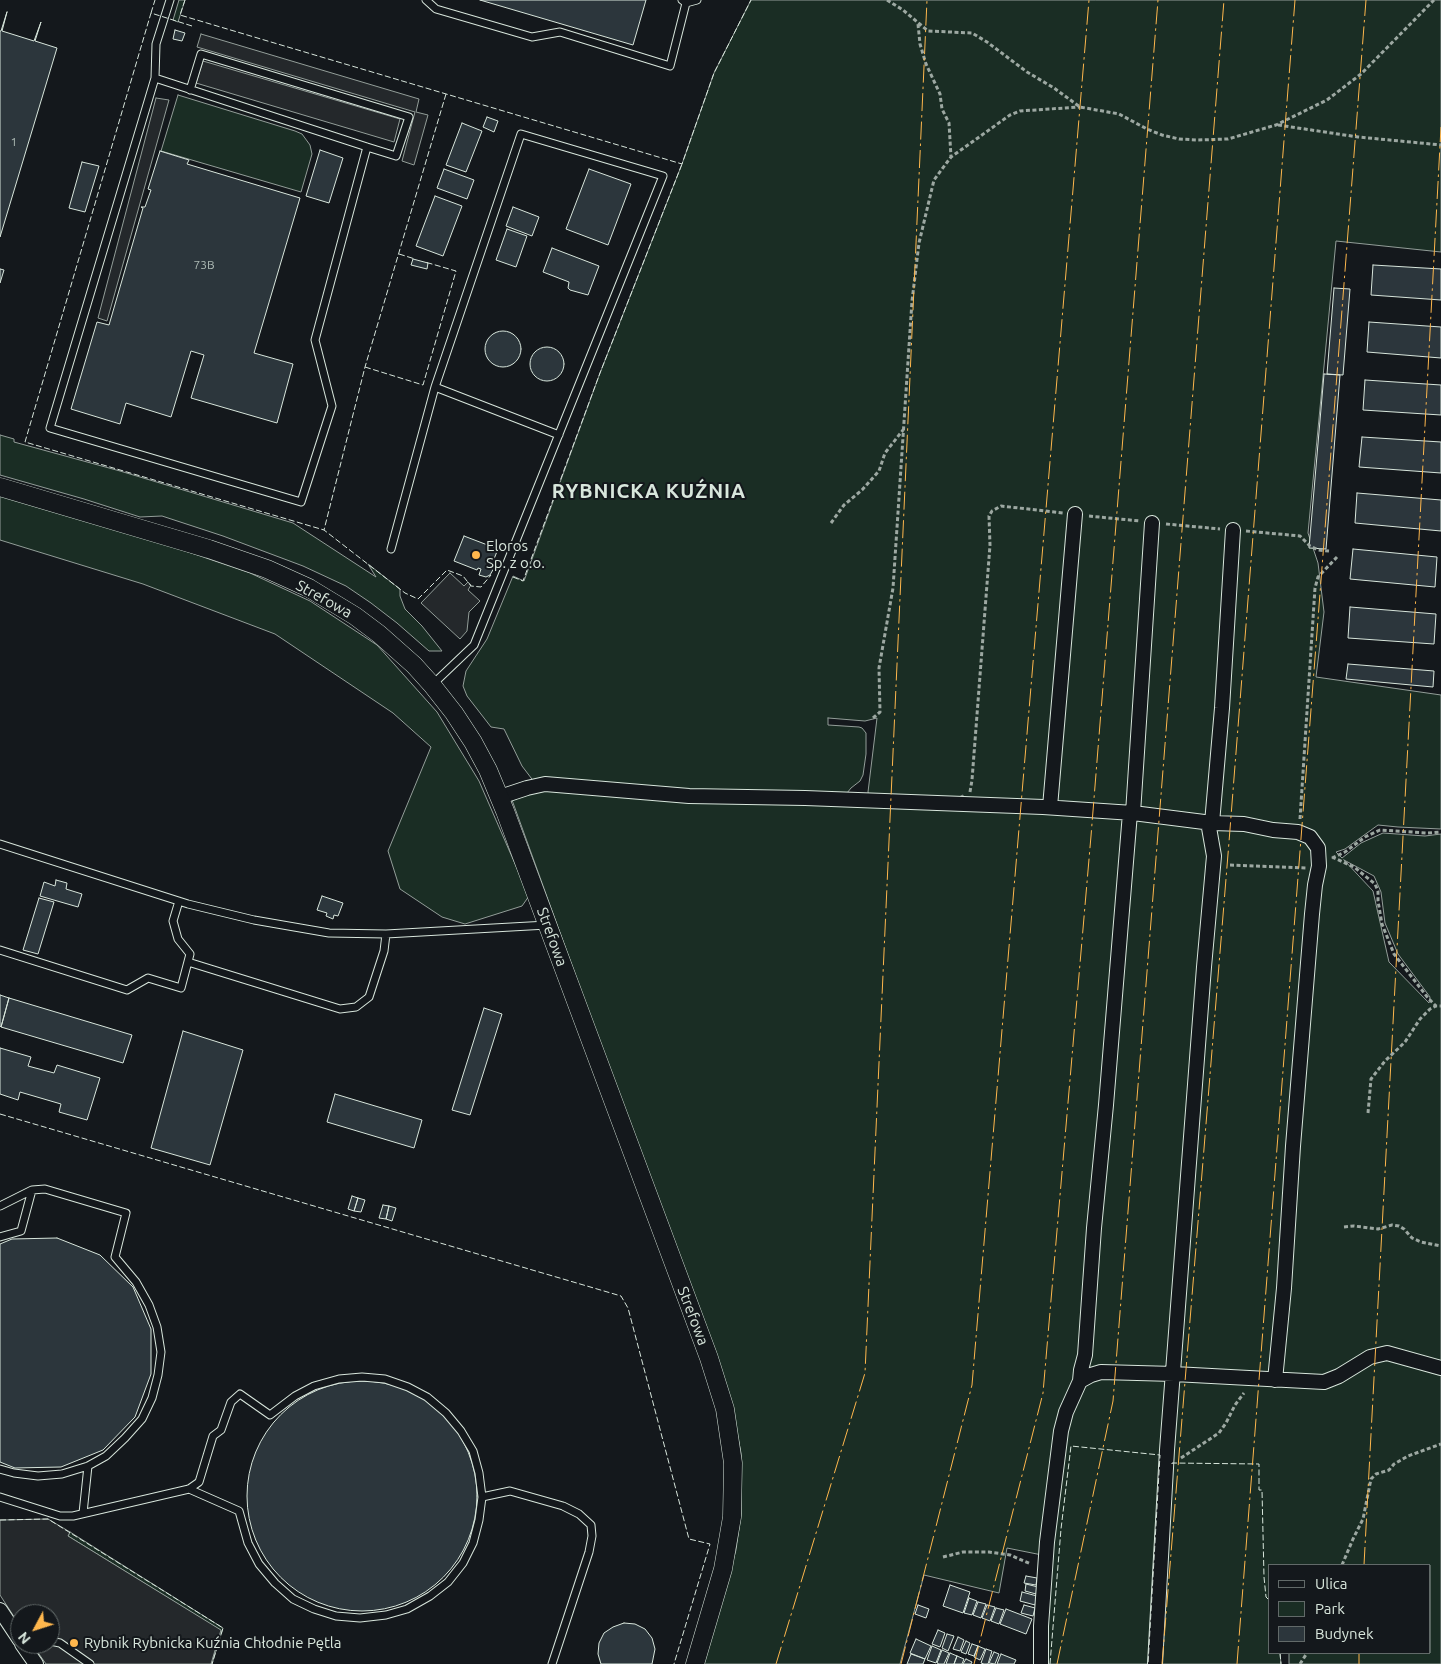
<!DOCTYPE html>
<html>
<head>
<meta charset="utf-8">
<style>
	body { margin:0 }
	#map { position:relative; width:1441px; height:1664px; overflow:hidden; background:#14181c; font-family:Ubuntu,sans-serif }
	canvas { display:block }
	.legend { position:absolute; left:1268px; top:1564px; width:162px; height:90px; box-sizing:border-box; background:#14181c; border:1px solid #626a69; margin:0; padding:6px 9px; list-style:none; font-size:15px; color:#d8e6dc }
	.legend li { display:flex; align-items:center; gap:10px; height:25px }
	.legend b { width:25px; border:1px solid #626a69 }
	.north { position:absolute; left:10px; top:1604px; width:50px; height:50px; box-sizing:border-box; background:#14181c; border:1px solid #626a69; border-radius:50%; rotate:230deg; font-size:14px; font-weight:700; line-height:20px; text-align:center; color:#d8e6dc }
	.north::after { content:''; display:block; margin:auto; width:18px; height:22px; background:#ffb74d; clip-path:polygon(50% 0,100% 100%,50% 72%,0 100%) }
</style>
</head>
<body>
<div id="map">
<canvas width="1441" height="1664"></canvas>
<ul class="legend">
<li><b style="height:6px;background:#14181c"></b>Ulica</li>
<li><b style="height:14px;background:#1a2d24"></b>Park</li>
<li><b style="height:14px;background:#2c363c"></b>Budynek</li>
</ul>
<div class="north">N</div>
</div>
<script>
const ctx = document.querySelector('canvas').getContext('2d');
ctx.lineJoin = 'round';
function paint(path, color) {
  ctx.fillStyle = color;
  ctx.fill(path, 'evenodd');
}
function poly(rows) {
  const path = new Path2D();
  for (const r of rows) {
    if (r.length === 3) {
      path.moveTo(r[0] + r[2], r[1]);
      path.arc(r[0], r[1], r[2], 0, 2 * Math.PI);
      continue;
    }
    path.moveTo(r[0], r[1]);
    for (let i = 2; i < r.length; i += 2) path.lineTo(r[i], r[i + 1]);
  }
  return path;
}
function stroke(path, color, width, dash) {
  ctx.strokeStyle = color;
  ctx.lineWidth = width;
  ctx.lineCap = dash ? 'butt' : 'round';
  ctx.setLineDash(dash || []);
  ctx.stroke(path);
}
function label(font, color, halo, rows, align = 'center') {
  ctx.font = font + ' Ubuntu,sans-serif';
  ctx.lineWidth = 4;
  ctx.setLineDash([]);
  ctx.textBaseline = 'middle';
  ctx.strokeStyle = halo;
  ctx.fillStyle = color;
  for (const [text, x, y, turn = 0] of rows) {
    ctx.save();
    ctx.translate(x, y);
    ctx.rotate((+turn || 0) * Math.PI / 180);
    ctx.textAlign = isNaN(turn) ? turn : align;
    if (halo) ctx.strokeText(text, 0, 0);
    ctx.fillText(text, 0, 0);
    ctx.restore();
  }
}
const green = poly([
	[179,0,185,0,178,22,173,20,179,0],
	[751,0,1441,0,1441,252,1336,241,1308,533,1318,563,1324,612,1316,677,1441,695,1441,829,1398,827,1378,825,1345,849,1336,852,1342,858,1361,843,1383,833,1425,836,1441,834,1441,1664,1289,1664,1289,1653,1430,1653,1430,1565,1270,1565,1270,1653,1280,1653,1281,1664,1037,1664,1042,1555,1007,1548,999,1593,924,1575,900,1664,704,1664,736,1550,741,1514,741,1453,732,1408,512,800,541,791,522,766,504,729,491,727,467,696,463,686,466,671,487,639,513,576,524,581,600,373,682,164,714,73,751,0],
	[828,718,865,721,877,718,868,792,869,796,957,798,963,795,963,811,847,793,851,788,860,781,863,775,866,754,866,733,862,728,859,727,828,725,828,718],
	[1344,860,1374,876,1381,892,1385,923,1398,954,1430,997,1429,1003,1389,962,1373,891,1344,860],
	[178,95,295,131,302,134,310,145,312,154,301,192,161,151,178,95],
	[0,435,14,439,14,442,120,471,293,523,376,577,368,564,400,589,400,596,405,609,422,626,442,651,429,651,397,623,371,603,346,586,303,566,223,536,162,516,140,517,84,499,0,475,0,435],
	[0,494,109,525,250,573,310,601,377,645,437,712,479,781,529,896,522,906,465,924,442,917,400,889,388,851,431,747,393,713,275,634,143,584,0,540,0,494],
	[70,1532,223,1628,212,1664,211,1664,220,1630,68,1536,70,1532]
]);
paint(green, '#1a2d24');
stroke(green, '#939e99', 1);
const parking = poly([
	[201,34,419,99,416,112,428,115,414,165,402,161,415,112,197,47,201,34],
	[203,61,400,119,394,142,196,83,203,61],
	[156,98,169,100,107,321,98,318,156,98],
	[450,573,464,586,468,582,471,585,468,590,480,601,469,612,467,631,460,639,421,603,450,573],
	[48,1519,70,1532,68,1536,221,1630,211,1664,46,1664,32,1644,50,1644,50,1614,20,1614,20,1626,0,1595,0,1520,48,1519]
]);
paint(parking, '#24282b');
stroke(parking, '#939e99', 1);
const building = poly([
	[480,0,646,0,633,45,480,0],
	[7,12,2,31,34,41,41,22,35,41,57,48,0,237,0,31,1,31,7,12],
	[175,30,185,33,182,41,173,39,175,30],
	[487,117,498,121,494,132,483,127,487,117],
	[462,123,482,131,466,172,446,165,462,123],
	[320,150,343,158,329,203,306,196,320,150],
	[160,151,189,160,187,164,300,198,254,353,293,364,277,423,191,398,204,355,191,351,171,417,126,403,120,424,71,409,97,322,109,325,143,208,141,207,145,207,151,190,148,189,160,151],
	[82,162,99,166,85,212,69,208,82,162],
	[444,169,474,180,467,199,437,188,444,169],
	[589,169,631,184,608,245,566,229,589,169],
	[435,196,462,206,443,256,416,246,435,196],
	[513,207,539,217,532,236,506,226,513,207],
	[507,229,527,236,516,267,496,260,507,229],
	[552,248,599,266,588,295,570,290,568,288,569,282,543,272,552,248],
	[413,259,428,263,427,269,411,265,413,259],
	[1373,265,1441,269,1441,300,1371,295,1373,265],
	[0,269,4,270,0,283,0,269],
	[1334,288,1350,289,1343,375,1327,374,1334,288],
	[1369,322,1441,327,1441,358,1367,352,1369,322],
	[503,349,18],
	[547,364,17],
	[1324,374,1340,375,1326,549,1309,548,1324,374],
	[1365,380,1441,385,1441,415,1363,410,1365,380],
	[1362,437,1441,442,1441,473,1359,467,1362,437],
	[1357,493,1441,500,1441,531,1355,523,1357,493],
	[464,536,498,549,492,564,490,563,488,566,494,568,490,575,486,577,479,575,481,569,478,568,477,570,454,561,464,536],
	[1353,549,1437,557,1435,587,1350,579,1353,549],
	[1350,607,1436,614,1434,644,1348,638,1350,607],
	[1348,664,1434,671,1433,687,1346,679,1348,664],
	[56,880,67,883,66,889,82,894,78,907,40,896,44,882,55,886,56,880],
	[322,896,343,903,338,916,334,915,333,919,326,916,327,913,317,910,322,896],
	[39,898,54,902,38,954,23,950,39,898],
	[0,995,9,998,1,1027,0,1026,0,995],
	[9,998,132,1035,123,1063,1,1027,9,998],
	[484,1008,502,1014,470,1115,452,1110,484,1008],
	[183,1031,243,1050,210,1165,151,1148,183,1031],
	[0,1048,31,1057,28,1066,54,1073,57,1065,100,1078,87,1120,59,1112,61,1104,20,1092,18,1100,0,1094,0,1048],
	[335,1094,422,1120,414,1148,327,1122,335,1094],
	[352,1196,358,1198,354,1211,348,1209,352,1196],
	[358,1198,365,1200,361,1212,354,1211,358,1198],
	[383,1205,389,1206,386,1219,379,1218,383,1205],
	[389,1206,396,1208,392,1221,386,1219,389,1206],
	[57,1238,100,1255,133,1287,151,1329,151,1374,135,1417,103,1450,61,1467,15,1468,0,1462,0,1244,12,1239,57,1238],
	[362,1496,115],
	[1026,1576,1037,1578,1036,1585,1024,1583,1026,1576],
	[1026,1584,1038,1587,1036,1594,1025,1591,1026,1584],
	[950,1585,970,1592,963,1613,943,1606,950,1585],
	[1022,1592,1037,1596,1035,1605,1020,1601,1022,1592],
	[969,1598,977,1601,972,1615,964,1613,969,1598],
	[978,1602,986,1604,981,1618,973,1615,978,1602],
	[918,1605,929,1609,926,1618,915,1614,918,1605],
	[987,1605,995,1607,990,1621,982,1618,987,1605],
	[1024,1605,1035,1608,1033,1616,1021,1613,1024,1605],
	[996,1608,1004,1610,999,1624,991,1621,996,1608],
	[1006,1609,1032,1619,1026,1634,1000,1624,1006,1609],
	[624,1623,635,1624,645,1629,652,1638,655,1649,652,1664,601,1664,598,1654,599,1643,604,1633,613,1627,624,1623],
	[938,1630,945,1633,940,1647,932,1644,938,1630],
	[947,1634,954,1636,948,1651,942,1648,947,1634],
	[958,1637,964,1640,960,1651,953,1649,958,1637],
	[916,1639,931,1646,925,1659,910,1653,916,1639],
	[966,1641,970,1643,966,1654,961,1652,966,1641],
	[972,1644,978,1646,974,1656,968,1654,972,1644],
	[932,1646,941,1650,936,1663,927,1660,932,1646],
	[978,1646,985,1649,980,1660,974,1657,978,1646],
	[986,1649,992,1651,988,1664,984,1664,981,1663,986,1649],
	[942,1650,949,1653,944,1664,939,1664,937,1663,942,1650],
	[994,1652,999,1654,995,1664,989,1663,994,1652],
	[950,1653,957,1656,954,1664,946,1664,950,1653],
	[911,1654,925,1659,923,1664,907,1664,911,1654],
	[1001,1654,1016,1660,1014,1664,997,1664,1001,1654],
	[957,1656,964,1659,962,1664,954,1664,957,1656],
	[966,1659,972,1662,971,1664,963,1664,966,1659]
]);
paint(building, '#2c363c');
stroke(building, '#d8e6dc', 1);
const service = poly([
	[170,0,156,44,155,78,50,428,301,502,332,406,315,340,367,147,396,156,409,117,201,54,190,90],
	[426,0,436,9,532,37,560,32,670,66,686,3],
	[682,0,686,3,697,0],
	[155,78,367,147],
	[435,387,559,435],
	[391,549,435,387,521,134,663,176,474,645,432,685],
	[0,844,188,904,254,920,329,933,386,934,547,925],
	[0,950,127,990,148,978,181,988,190,954,178,939,173,921,179,901],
	[188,962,340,1009,356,1007,369,997,384,951,386,934],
	[0,1206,32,1190,45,1189,126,1213,115,1257,136,1282,149,1305,157,1327,161,1352,158,1375,152,1398,142,1419,125,1438,106,1456,88,1466,62,1474,38,1476,14,1473,0,1469],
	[0,1237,21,1231,32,1190],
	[0,1497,60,1516,73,1516,189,1489,199,1482,213,1436,221,1430,231,1402,240,1394,270,1415,295,1396,314,1386,339,1379,362,1377,385,1379,408,1387,427,1397,446,1413,461,1431,473,1451,479,1473,482,1497,479,1520,473,1543,463,1563,448,1582,430,1596,407,1609,386,1615,360,1618,336,1616,314,1609,293,1599,275,1583,259,1564,248,1543,239,1511,189,1489],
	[482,1497,510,1491,563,1506,579,1514,591,1525,592,1536,589,1552,552,1664],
	[83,1513,88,1466],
	[50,1641,60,1643,90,1664],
	[29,1653,43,1644]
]);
const minor = poly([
	[500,797,527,788,545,784,689,796,805,798,1043,807,1133,813,1212,823,1244,824,1273,830,1298,832,1310,837,1318,848,1319,866,1315,885,1312,914,1293,1146,1284,1288,1275,1380],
	[1050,807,1075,514],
	[1133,813,1152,523],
	[1212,823,1222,708,1233,530],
	[1080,1381,1081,1370,1085,1355,1094,1228,1106,1105,1130,813],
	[0,1610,20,1640],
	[22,1644,36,1664],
	[1041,1664,1041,1626,1047,1542,1061,1431,1066,1412,1080,1381,1091,1375,1101,1372,1174,1374,1324,1382,1339,1376,1370,1357,1387,1353,1441,1368],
	[1155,1664,1167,1450,1204,967,1214,856,1208,822]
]);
const tertiary = poly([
	[0,487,209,549,267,569,309,588,355,616,379,634,414,665,432,685,454,713,473,742,488,770,505,811,709,1358,725,1409,733,1463,732,1517,723,1569,695,1664]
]);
stroke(service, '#d8e6dc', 9);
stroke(minor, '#d8e6dc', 16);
stroke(tertiary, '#d8e6dc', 19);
stroke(poly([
	[887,0,903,10,928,31,972,33,987,42,1027,72,1054,88,1080,107,1119,114,1147,129,1162,135,1179,139,1198,140,1228,139,1276,125,1327,100,1361,74,1434,0],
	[918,24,920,44,926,64,940,94,942,109,949,123,951,157],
	[1278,125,1358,137,1441,145],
	[1089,516,1140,521],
	[831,523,844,505,862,490,879,471,885,453,903,430],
	[1166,524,1220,529],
	[1246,531,1300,536,1310,546,1318,550,1329,551],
	[873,718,880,712,879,668,893,588,912,301,919,243,934,180,951,157,1010,115,1020,111,1080,107],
	[970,792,972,780,990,545,989,516,992,511,1001,506,1063,513],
	[1300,819,1315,588,1318,577,1337,557],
	[1332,857,1354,867,1375,884,1378,891,1378,901,1382,924,1394,954,1428,998,1436,1006,1441,1006],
	[1332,858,1345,852,1365,837,1380,830,1427,833,1441,832],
	[1230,865,1306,868],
	[1368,1113,1371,1079,1385,1061,1405,1042,1420,1019,1430,1009,1436,1006],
	[1344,1227,1354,1226,1378,1229,1392,1225,1399,1226,1404,1229,1412,1238,1421,1242,1441,1246],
	[1181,1458,1219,1433,1226,1423,1235,1405,1244,1393],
	[943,1557,963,1552,989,1552,1010,1555,1031,1564],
	[1342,1565,1353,1539,1363,1519,1371,1479,1376,1474,1389,1470,1394,1464,1408,1456,1441,1444],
	[1300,1664,1307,1653]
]), '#9da8a2', 3, [4, 2.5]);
stroke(service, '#14181c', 7);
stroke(minor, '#14181c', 14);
stroke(tertiary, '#14181c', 18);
stroke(poly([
	[185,0,180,15,682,164,714,73,751,0],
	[151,13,155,0],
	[192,26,151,13,25,442,324,530],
	[446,94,365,367,324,530,405,593,418,599,447,570,463,576,471,586,481,587,491,575],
	[399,254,415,259],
	[365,367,423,385,456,271,425,262],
	[513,577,523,581,600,373,682,164],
	[0,1114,621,1296,628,1308,689,1539,710,1544,674,1664],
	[1172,1464,1172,1463,1259,1464,1259,1490,1262,1490,1264,1577,1266,1597,1270,1601],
	[0,1520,48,1519,223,1628,212,1664],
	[1280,1653,1281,1664],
	[1050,1664,1061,1529,1071,1446,1160,1455,1148,1664]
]), '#d8e6dc', 1, [6, 2.5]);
stroke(poly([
	[1364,1565,1441,127],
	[776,1664,865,1373,927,0],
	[901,1664,972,1385,1089,0],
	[974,1664,1043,1393,1091,836,1158,0],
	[1057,1664,1113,1401,1224,0],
	[1162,1664,1229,842,1295,0],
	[1237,1664,1366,0],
	[1359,1664,1359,1653]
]), '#ffb74d', 1, [18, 4, 2.5, 4]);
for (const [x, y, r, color] of [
	[476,555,5,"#ffb74d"],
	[74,1643,5,"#ffb74d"]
]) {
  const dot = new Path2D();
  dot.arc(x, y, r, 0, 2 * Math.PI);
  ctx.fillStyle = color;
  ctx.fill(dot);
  stroke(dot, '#14181c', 2);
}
label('12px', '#adbab4', null, [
	["1",14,142],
	["73B",204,265]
]);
label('15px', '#d8e6dc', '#14181c', [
	["Eloros",486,546],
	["Sp. z o.o.",486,563],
	["Rybnik Rybnicka Kuźnia Chłodnie Pętla",84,1643]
], 'left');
label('15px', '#d8e6dc', '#14181c', [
	["Strefowa",324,599,29],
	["Strefowa",552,937,70],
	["Strefowa",693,1316,69]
]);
ctx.letterSpacing = '1px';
label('bold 20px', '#d8e6dc', '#14181c', [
	["RYBNICKA KUŹNIA",649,491]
]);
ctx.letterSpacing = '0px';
</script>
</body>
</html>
